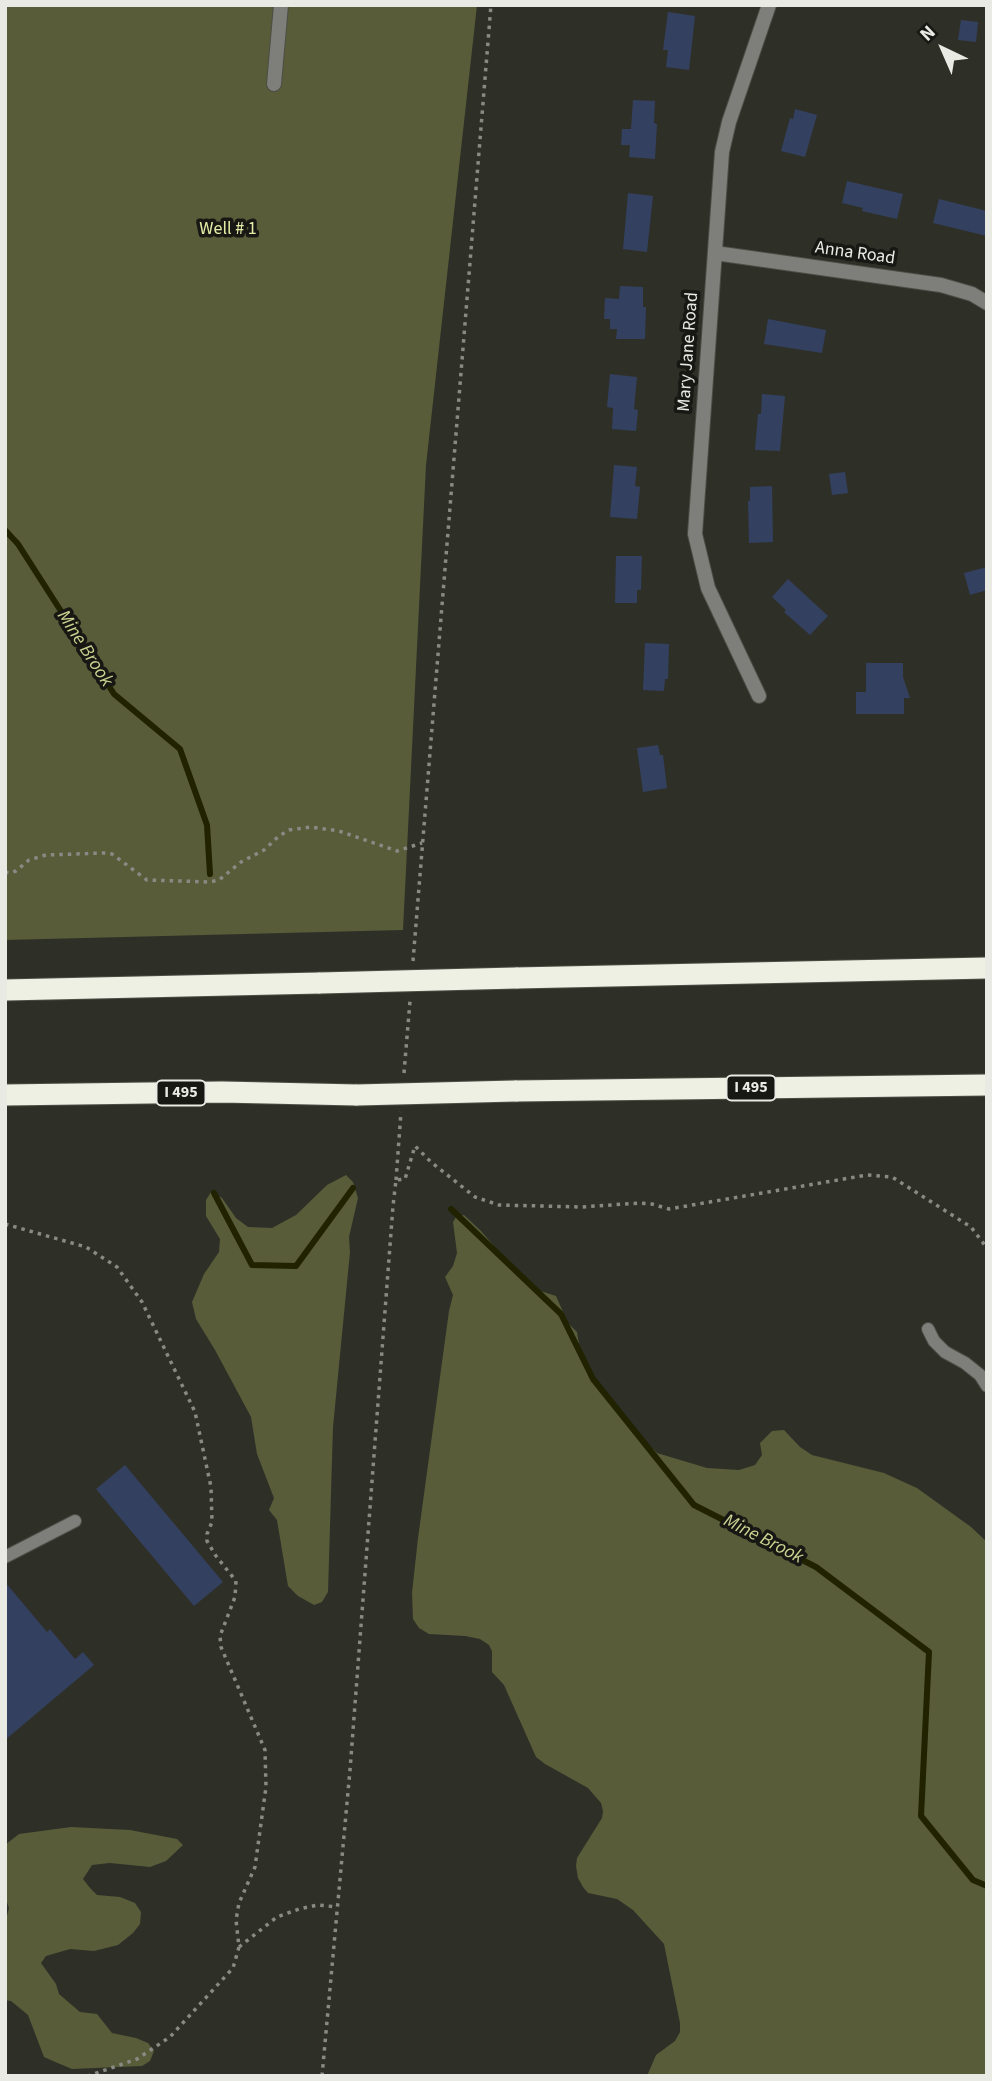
<!DOCTYPE html>
<html>
<head>
<meta charset="utf-8">
<style>
	body { margin:0 }
	#map { position:relative; width:992px; height:2081px; overflow:hidden; background:#2e3027; font-family:"Source Sans 3",sans-serif }
	canvas { display:block }
	.frame { position:absolute; inset:0; border:7px solid #e9eae4; pointer-events:none }
	.north { position:absolute; left:908px; top:14px; width:70px; height:70px; -webkit-text-stroke:5px #171713; paint-order:stroke; rotate:316deg; font-size:19px; font-weight:700; line-height:28px; text-align:center; color:#e9eae4 }
	.north::after { content:''; display:block; margin:auto; width:24px; height:32px; background:#e9eae4; clip-path:polygon(50% 0,100% 100%,50% 72%,0 100%) }
</style>
</head>
<body>
<div id="map">
<canvas width="992" height="2081"></canvas>
<div class="frame"></div>
<div class="north">N</div>
</div>
<script>
const ctx = document.querySelector('canvas').getContext('2d');
ctx.lineJoin = 'round';
function paint(path, color) {
  ctx.fillStyle = color;
  ctx.fill(path, 'evenodd');
}
function poly(rows) {
  const path = new Path2D();
  for (const r of rows) {
    path.moveTo(r[0], r[1]);
    for (let i = 2; i < r.length; i += 2) path.lineTo(r[i], r[i + 1]);
  }
  return path;
}
function stroke(path, color, width, dash) {
  ctx.strokeStyle = color;
  ctx.lineWidth = width;
  ctx.lineCap = dash ? 'butt' : 'round';
  ctx.setLineDash(dash || []);
  ctx.stroke(path);
}
function label(font, color, halo, rows, align = 'center') {
  ctx.font = font + ' "Source Sans 3",sans-serif';
  ctx.lineWidth = 7;
  ctx.setLineDash([]);
  ctx.textBaseline = 'middle';
  ctx.strokeStyle = halo;
  ctx.fillStyle = color;
  for (const [text, x, y, turn = 0] of rows) {
    ctx.save();
    ctx.translate(x, y);
    ctx.rotate((+turn || 0) * Math.PI / 180);
    ctx.textAlign = isNaN(turn) ? turn : align;
    if (halo) ctx.strokeText(text, 0, 0);
    ctx.fillText(text, 0, 0);
    ctx.restore();
  }
}
paint(poly([
	[5,5,477,5,426,465,403,930,5,940],
	[346,1175,353,1182,358,1198,349,1237,350,1252,333,1427,328,1592,322,1602,314,1605,298,1596,288,1586,277,1520,269,1510,274,1498,257,1454,251,1417,215,1350,196,1319,192,1302,204,1274,219,1252,220,1239,206,1216,206,1200,211,1192,222,1198,236,1218,248,1227,272,1228,296,1215,327,1185],
	[464,1215,481,1231,526,1283,534,1289,556,1296,568,1323,577,1332,582,1362,620,1415,657,1453,707,1468,739,1470,755,1465,762,1455,760,1443,772,1431,784,1430,800,1447,812,1455,884,1473,917,1488,971,1527,987,1542,987,2076,647,2076,656,2055,675,2041,680,2032,680,2023,664,1944,633,1910,617,1899,588,1893,583,1887,578,1878,576,1866,577,1858,602,1818,603,1811,601,1803,588,1788,545,1764,536,1757,504,1685,492,1672,492,1651,489,1645,480,1639,465,1636,429,1634,419,1628,413,1619,412,1593,418,1538,449,1311,453,1295,445,1277,453,1266,457,1253,453,1222,456,1217],
	[71,1827,130,1830,177,1839,183,1845,166,1861,150,1867,110,1863,92,1865,83,1879,90,1888,97,1895,120,1897,135,1903,141,1912,140,1924,133,1933,118,1945,94,1951,70,1949,46,1956,41,1963,56,1984,59,1994,80,2012,97,2014,112,2033,136,2038,148,2043,154,2051,150,2061,142,2066,72,2069,53,2061,44,2057,28,2015,11,2001,5,2000,5,1923,9,1908,5,1897,5,1845,19,1834]
]), '#585c39');
stroke(poly([
	[5,530,18,544,114,694,180,749,207,825,210,874],
	[214,1193,252,1265,296,1266,353,1188],
	[451,1209,561,1314,593,1379,694,1505,816,1567,929,1652,921,1816,973,1880,987,1886]
]), '#202200', 6);
paint(poly([
	[668,12,695,16,689,70,666,67,668,50,663,50],
	[961,20,978,22,976,42,958,40],
	[633,100,655,101,654,123,657,124,655,159,629,157,630,145,621,145,622,129,631,129],
	[795,109,817,115,805,157,781,151,790,118,793,119],
	[847,181,903,194,897,219,862,211,863,208,842,203],
	[628,193,653,196,647,252,623,249],
	[939,199,987,211,987,236,933,223],
	[620,286,643,287,643,307,646,307,645,339,616,339,617,329,610,329,610,319,604,319,605,298,619,299],
	[768,319,826,330,822,353,764,344],
	[610,374,637,377,634,409,638,410,636,431,612,429,613,408,607,407],
	[762,394,785,396,780,451,755,450,758,414,761,414],
	[614,465,637,467,635,486,640,487,637,519,610,517],
	[845,472,848,493,832,495,829,474],
	[772,486,773,542,749,543,748,501,750,501,750,487],
	[616,556,642,556,641,590,637,590,637,603,615,603],
	[987,567,987,590,970,595,964,573],
	[788,579,828,616,810,635,784,612,786,610,772,597],
	[645,643,669,644,668,679,665,679,664,691,643,690],
	[866,663,903,663,903,677,910,698,904,698,904,714,856,714,856,692,866,692],
	[658,745,660,755,663,755,667,788,643,792,637,748],
	[125,1465,223,1582,194,1606,96,1489],
	[5,1582,47,1632,50,1629,75,1659,83,1652,94,1665,5,1740]
]), '#344060');
const lane = poly([
	[928,1329,934,1341,945,1352,965,1363,980,1375,987,1386],
	[5,1557,75,1521]
]);
const street = poly([
	[274,84,281,5],
	[715,253,941,285,972,294,987,303],
	[759,696,708,588,695,534,722,152,729,122,769,5]
]);
const highway = poly([
	[516,978,987,968],
	[5,990,320,983],
	[515,1091,987,1085],
	[5,1095,222,1092,357,1095]
]);
stroke(lane, '#4c4e45', 14);
stroke(street, '#4c4e45', 16);
stroke(highway, '#4c4e45', 23);
stroke(poly([
	[5,872,10,873,16,871,29,860,46,855,104,853,112,854,147,880,210,882,219,880,241,862,264,850,279,836,289,830,311,827,339,831,397,851,422,843],
	[413,961,491,5],
	[404,1073,410,1001],
	[396,1180,401,1112],
	[5,1224,86,1247,117,1267,142,1302,195,1412,211,1487,212,1522,207,1534,207,1541,216,1556,236,1581,235,1597,220,1636,221,1647,265,1750,266,1787,255,1867,239,1903,236,1920,239,1947,233,1968,170,2037,137,2059,88,2076],
	[239,1947,277,1917,299,1909,318,1905,337,1907],
	[322,2076,350,1770,393,1206,396,1180,405,1179,415,1146,431,1162,475,1197,499,1205,582,1207,639,1203,652,1204,669,1209,867,1175,892,1177,971,1227,987,1248]
]), '#898a83', 3.5, [3.5, 5]);
stroke(lane, '#7e7f7a', 12);
stroke(street, '#7e7f7a', 14);
stroke(highway, '#eef0e4', 21);
const highwayBridge = poly([
	[320,983,516,978],
	[357,1095,515,1091]
]);
stroke(highwayBridge, '#4c4e45', 23, []);
stroke(highwayBridge, '#eef0e4', 21);
for (const [x, y, w] of [
	[751,1088,49],
	[181,1093,49]
]) {
  const box = new Path2D();
  box.roundRect(x - w / 2, y - 12.5, w, 25, 5);
  ctx.fillStyle = '#171713';
  ctx.fill(box);
  stroke(box, '#e9eae4', 2);
}
label('bold 16px', '#e9eae4', null, [
	["I 495",751,1088],
	["I 495",181,1093]
]);
label('18px', '#e3eba6', '#171713', [
	["Well # 1",228,230]
]);
label('18px', '#e9eae4', '#171713', [
	["Anna Road",855,254,8],
	["Mary Jane Road",689,352,-86]
]);
label('italic 19px', '#ccd390', '#171713', [
	["Mine Brook",84,649,57],
	["Mine Brook",763,1540,27]
]);
</script>
</body>
</html>
